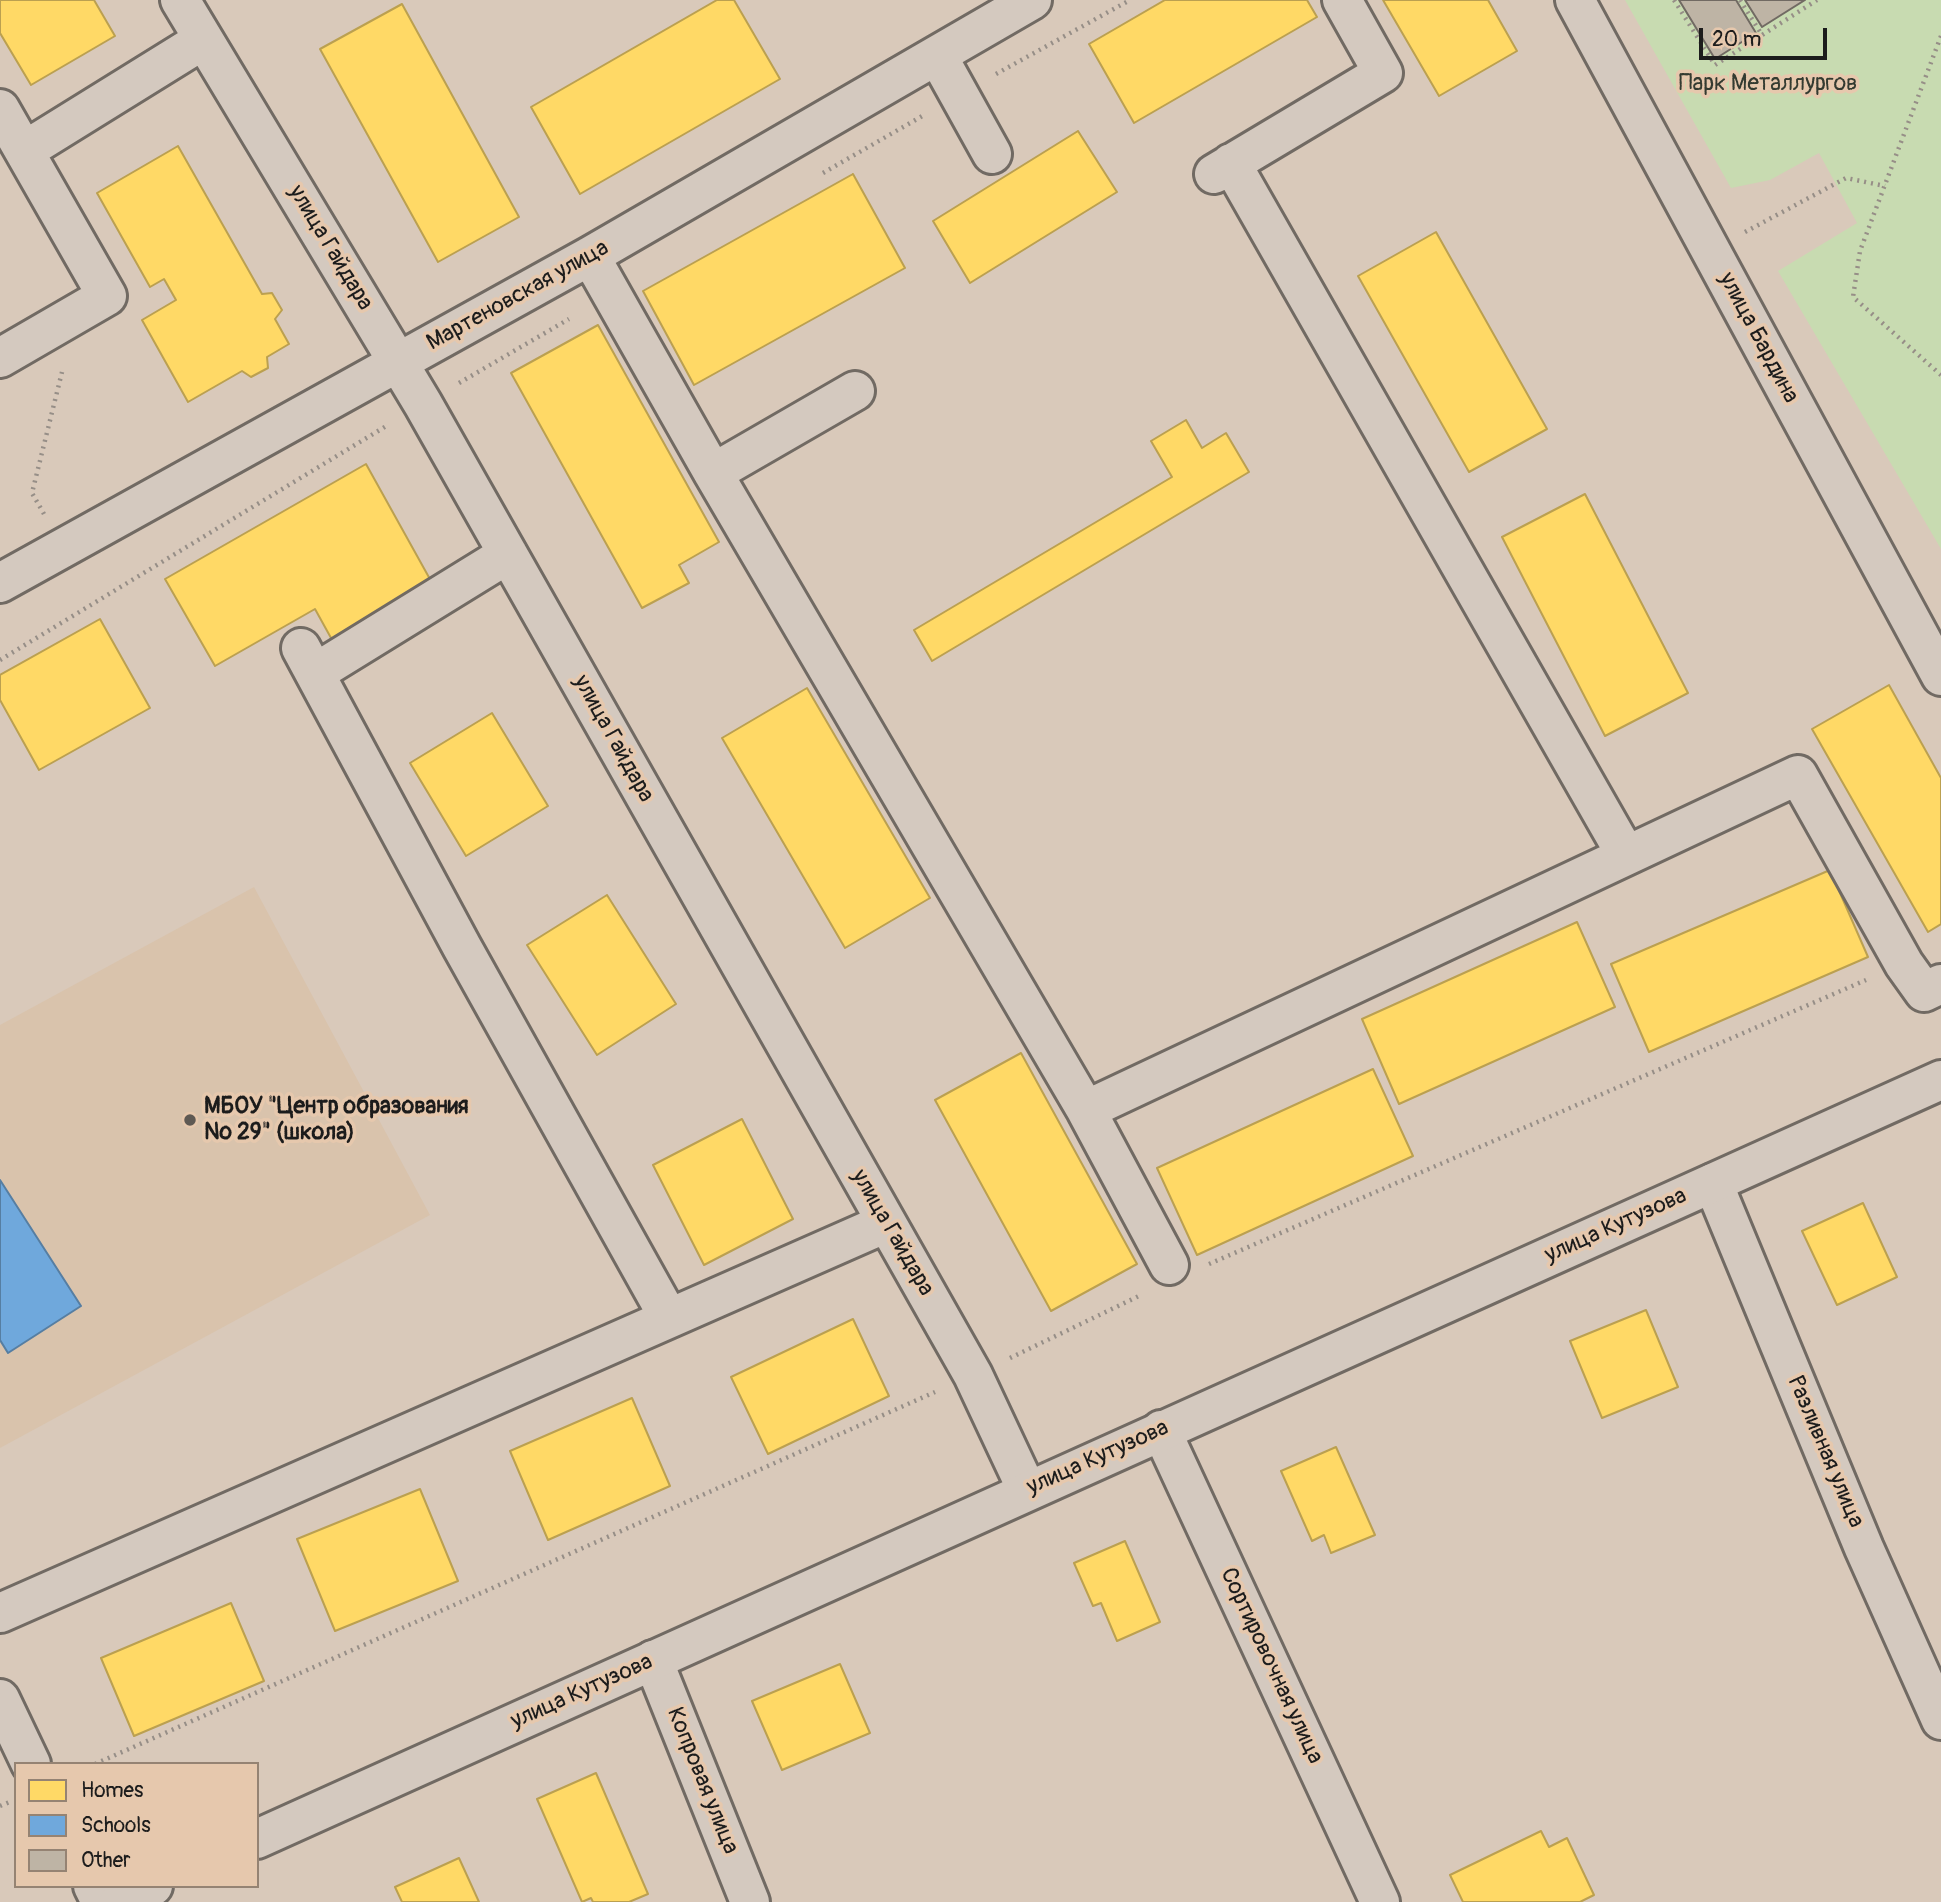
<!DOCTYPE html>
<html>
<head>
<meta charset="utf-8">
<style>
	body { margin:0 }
	#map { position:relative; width:1941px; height:1902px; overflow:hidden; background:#d9c9ba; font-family:Pangolin,sans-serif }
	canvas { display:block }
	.legend { position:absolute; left:14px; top:1762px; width:245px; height:126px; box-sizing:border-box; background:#e6c8ad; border:2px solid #958373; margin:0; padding:9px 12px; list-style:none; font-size:21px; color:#1c1c1c }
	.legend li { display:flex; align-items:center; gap:14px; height:35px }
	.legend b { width:35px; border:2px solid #958373 }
	.scale { position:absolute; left:1699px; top:28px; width:128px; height:32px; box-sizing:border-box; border:4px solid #1c1c1c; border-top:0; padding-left:9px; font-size:21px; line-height:24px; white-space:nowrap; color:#1c1c1c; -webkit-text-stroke:5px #e6c8ad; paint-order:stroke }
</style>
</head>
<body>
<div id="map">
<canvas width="1941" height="1902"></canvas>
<ul class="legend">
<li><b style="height:19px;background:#ffd966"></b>Homes</li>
<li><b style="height:19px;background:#6fa8dc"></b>Schools</li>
<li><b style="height:19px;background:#beb4a5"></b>Other</li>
</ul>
<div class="scale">20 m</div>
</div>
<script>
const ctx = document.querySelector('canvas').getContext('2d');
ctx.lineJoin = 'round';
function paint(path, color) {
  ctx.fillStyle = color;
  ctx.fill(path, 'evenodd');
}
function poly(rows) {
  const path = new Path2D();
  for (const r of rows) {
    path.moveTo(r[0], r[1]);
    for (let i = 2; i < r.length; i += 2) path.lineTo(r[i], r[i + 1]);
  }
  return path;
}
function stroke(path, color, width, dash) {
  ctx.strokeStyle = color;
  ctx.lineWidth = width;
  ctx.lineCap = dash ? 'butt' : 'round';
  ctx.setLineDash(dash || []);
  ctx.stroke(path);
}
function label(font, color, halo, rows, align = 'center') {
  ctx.font = font + ' Pangolin,sans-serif';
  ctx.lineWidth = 7;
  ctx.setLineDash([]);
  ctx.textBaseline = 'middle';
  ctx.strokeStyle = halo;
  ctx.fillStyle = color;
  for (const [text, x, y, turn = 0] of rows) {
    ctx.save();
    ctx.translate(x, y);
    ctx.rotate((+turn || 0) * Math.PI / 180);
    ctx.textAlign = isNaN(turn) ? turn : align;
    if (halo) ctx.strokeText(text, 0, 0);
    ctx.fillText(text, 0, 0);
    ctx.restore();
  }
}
paint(poly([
	[254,887,430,1215,0,1448,0,1025]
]), '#d9c3ac');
paint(poly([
	[1625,0,1941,0,1941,549,1778,271,1857,223,1819,153,1770,180,1731,188]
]), '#c8dbb1');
const homes = poly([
	[0,0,94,0,115,36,31,85,0,33,0,0],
	[717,0,734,0,780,79,580,194,531,107,717,0],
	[1165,0,1307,0,1317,17,1134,123,1089,44,1165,0],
	[1383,0,1488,0,1517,51,1439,96,1383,0],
	[402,4,519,217,438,262,320,49,402,4],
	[1078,131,1117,192,970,283,933,221,1078,131],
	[178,146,262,294,272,293,282,310,275,319,289,344,267,357,268,368,251,377,242,371,188,402,142,320,176,300,164,279,150,287,97,193,178,146],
	[853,174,905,268,694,385,643,291,853,174],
	[1436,232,1547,429,1469,472,1358,276,1436,232],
	[598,325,719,542,679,565,689,583,642,608,511,373,598,325],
	[1186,420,1202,448,1226,433,1249,472,932,661,914,630,1172,477,1151,441,1186,420],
	[366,464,436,590,336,647,315,609,215,666,165,579,366,464],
	[1585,494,1688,693,1605,736,1502,537,1585,494],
	[100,619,150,708,39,770,0,700,0,675,100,619],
	[1889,685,1941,778,1941,924,1928,932,1812,729,1889,685],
	[807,688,930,898,845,948,722,738,807,688],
	[492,713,548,806,466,856,410,763,492,713],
	[1830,870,1868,957,1649,1052,1611,964,1830,870],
	[607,895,676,1004,597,1055,527,945,607,895],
	[1577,922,1615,1007,1399,1104,1362,1019,1577,922],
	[1021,1053,1137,1264,1051,1311,935,1100,1021,1053],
	[1373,1069,1413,1156,1197,1255,1157,1168,1373,1069],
	[742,1119,793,1219,704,1265,653,1165,742,1119],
	[1863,1203,1897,1277,1837,1305,1802,1231,1863,1203],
	[1646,1310,1678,1387,1602,1418,1570,1341,1646,1310],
	[853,1319,889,1396,768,1454,731,1377,853,1319],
	[632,1398,670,1486,548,1540,510,1451,632,1398],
	[1336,1447,1375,1535,1331,1553,1324,1535,1312,1541,1281,1471,1336,1447],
	[420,1489,458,1581,335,1631,297,1539,420,1489],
	[1125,1541,1160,1622,1117,1641,1101,1603,1093,1606,1074,1563,1125,1541],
	[231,1603,264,1681,134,1736,101,1658,231,1603],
	[840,1664,870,1733,782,1770,752,1701,840,1664],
	[596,1773,648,1894,629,1902,593,1902,591,1898,582,1902,537,1799,596,1773],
	[1541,1831,1549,1847,1567,1838,1594,1895,1580,1902,1463,1902,1450,1875,1541,1831],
	[459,1858,479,1902,402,1902,395,1887,459,1858]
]);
paint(homes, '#ffd966');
stroke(homes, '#bba050', 2);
const schools = poly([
	[0,1180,81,1306,8,1353,0,1340,0,1180]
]);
paint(schools, '#6fa8dc');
stroke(schools, '#567ea2', 2);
const building = poly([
	[1679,0,1736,0,1756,33,1715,59,1679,0],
	[1745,0,1805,0,1762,27,1745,0]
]);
paint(building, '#beb4a5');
stroke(building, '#716a63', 2);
const minor = poly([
	[180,0,423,404,973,1375,1027,1490],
	[1575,0,1941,676],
	[937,55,992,154],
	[0,109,107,296,0,358],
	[24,151,203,40],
	[1231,163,1626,855],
	[1214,174,1383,73,1342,0],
	[590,256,713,473,1086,1110,1169,1265],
	[713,473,855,391],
	[0,583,590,256,1032,0],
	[301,648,462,947,669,1318],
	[315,673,508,554],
	[1086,1110,1798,775,1904,964,1924,992,1941,984],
	[1713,1183,1864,1548,1941,1720],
	[1161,1430,1380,1902],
	[0,1613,886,1223],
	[653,1660,750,1902],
	[0,1699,31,1764],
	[93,1886,101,1902]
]);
const major = poly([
	[257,1839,1941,1080],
	[119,1902,153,1886]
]);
stroke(minor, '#716a63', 44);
stroke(major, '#716a63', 44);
stroke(poly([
	[1674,0,1715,65,1817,0],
	[1740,0,1762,35],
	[1941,36,1860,251,1853,297,1941,375],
	[996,74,1130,0],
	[823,173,924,115],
	[1745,232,1846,178,1885,186],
	[459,383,569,319],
	[44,514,32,493,62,372],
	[0,660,388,425],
	[1209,1264,1866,980],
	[1010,1358,1141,1295],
	[95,1764,935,1392],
	[0,1806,12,1801]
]), '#968e87', 4.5, [2, 5]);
stroke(minor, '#d4c9bf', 38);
stroke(major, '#d4c9bf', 38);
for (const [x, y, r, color] of [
	[190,1120,7,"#5e5953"]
]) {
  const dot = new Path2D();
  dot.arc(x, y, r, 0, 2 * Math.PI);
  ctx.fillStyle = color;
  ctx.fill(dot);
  stroke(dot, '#e6c8ad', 2.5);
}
label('23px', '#343b31', '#e6c8ad', [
	["Парк Металлургов",1768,84]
]);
label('23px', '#1c1c1c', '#e6c8ad', [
	["улица Гайдара",330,248,59],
	["Мартеновская улица",518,296,-29],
	["улица Бардина",1758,338,62],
	["улица Гайдара",613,739,61],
	["улица Кутузова",1616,1226,-24],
	["улица Гайдара",892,1233,60],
	["Разливная улица",1825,1452,67],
	["улица Кутузова",1098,1458,-24],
	["Сортировочная улица",1271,1666,65],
	["улица Кутузова",582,1692,-24],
	["Копровая улица",702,1781,68]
]);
label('bold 23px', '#1c1c1c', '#e6c8ad', [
	["МБОУ \"Центр образования",204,1107],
	["№ 29\" (школа)",204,1133]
], 'left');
</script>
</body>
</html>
